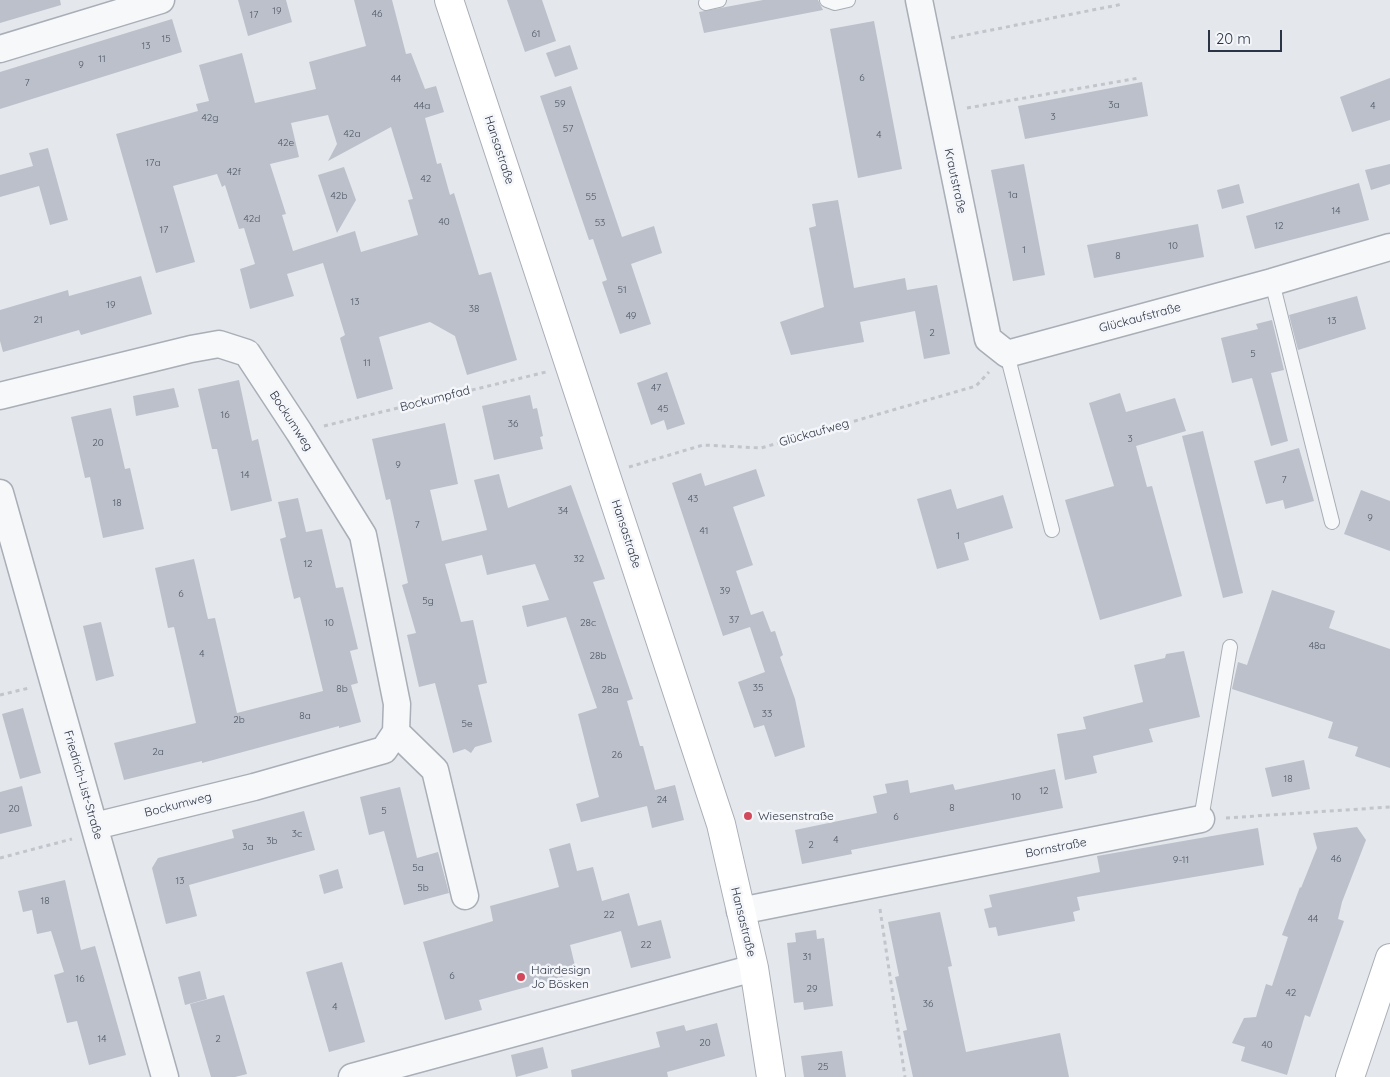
<!DOCTYPE html>
<html>
<head>
<meta charset="utf-8">
<style>
	body { margin:0 }
	#map { position:relative; width:1390px; height:1077px; overflow:hidden; background:#e4e7ec; font-family:Quicksand,sans-serif }
	canvas { display:block }
	.scale { position:absolute; left:1208px; top:30px; width:74px; height:22px; box-sizing:border-box; border:2px solid #2b3445; border-top:0; padding-left:6px; font-size:15px; line-height:18px; white-space:nowrap; color:#2b3445; -webkit-text-stroke:4px #f4f6f9; paint-order:stroke }
</style>
</head>
<body>
<div id="map">
<canvas width="1390" height="1077"></canvas>
<div class="scale">20 m</div>
</div>
<script>
const ctx = document.querySelector('canvas').getContext('2d');
ctx.lineJoin = 'round';
function paint(path, color) {
  ctx.fillStyle = color;
  ctx.fill(path, 'evenodd');
}
function poly(rows) {
  const path = new Path2D();
  for (const r of rows) {
    path.moveTo(r[0], r[1]);
    for (let i = 2; i < r.length; i += 2) path.lineTo(r[i], r[i + 1]);
  }
  return path;
}
function stroke(path, color, width, dash) {
  ctx.strokeStyle = color;
  ctx.lineWidth = width;
  ctx.lineCap = dash ? 'butt' : 'round';
  ctx.setLineDash(dash || []);
  ctx.stroke(path);
}
function label(font, color, halo, rows, align = 'center') {
  ctx.font = font + ' Quicksand,sans-serif';
  ctx.lineWidth = 5;
  ctx.setLineDash([]);
  ctx.textBaseline = 'middle';
  ctx.strokeStyle = halo;
  ctx.fillStyle = color;
  for (const [text, x, y, turn = 0] of rows) {
    ctx.save();
    ctx.translate(x, y);
    ctx.rotate((+turn || 0) * Math.PI / 180);
    ctx.textAlign = isNaN(turn) ? turn : align;
    if (halo) ctx.strokeText(text, 0, 0);
    ctx.fillText(text, 0, 0);
    ctx.restore();
  }
}
paint(poly([
	[0,0,60,0,61,5,0,23],
	[238,0,286,0,292,22,248,36],
	[354,0,392,0,406,54,411,53,425,89,436,86,444,112,425,118,437,164,441,163,450,195,454,193,479,275,491,272,517,360,467,375,455,336,430,322,379,337,393,389,357,399,340,338,345,335,323,263,287,274,294,296,250,309,240,269,255,264,244,228,239,229,225,185,222,187,217,174,173,186,195,262,156,273,116,134,198,111,196,104,209,101,199,65,242,53,255,103,316,89,309,62,366,46],
	[328,115,337,144,328,161,391,127,413,199,408,200,418,235,361,252,355,231,293,251,282,215,286,214,270,164,299,157,291,123],
	[507,0,542,0,556,41,525,52],
	[763,0,818,0,823,10,704,33,699,12],
	[172,19,182,52,0,109,0,72],
	[874,21,902,169,858,178,830,29],
	[570,45,578,69,555,77,546,53],
	[1390,78,1390,120,1352,132,1340,97],
	[1142,82,1148,116,1025,139,1018,106],
	[571,86,622,237,654,226,662,253,631,264,651,324,620,334,602,282,607,280,593,239,589,240,540,96],
	[48,148,68,220,50,225,39,186,0,197,0,175,33,166,29,153],
	[1024,164,1045,275,1013,281,991,170],
	[1390,164,1390,184,1371,190,1365,170],
	[344,167,356,200,337,233,318,175],
	[1359,183,1369,220,1255,249,1246,216],
	[1239,184,1244,203,1222,209,1217,190],
	[838,200,854,288,905,278,907,290,937,285,950,354,924,359,915,311,860,322,864,342,791,355,780,322,824,307,809,228,816,226,812,204],
	[1198,224,1204,257,1094,278,1087,245],
	[141,276,152,314,81,335,79,330,3,352,0,341,0,310,68,290,69,296],
	[1357,296,1366,329,1298,350,1289,315],
	[1272,320,1284,370,1271,373,1288,441,1271,446,1252,378,1232,383,1221,338,1258,329,1256,324],
	[667,372,685,424,667,430,664,420,651,425,637,383],
	[239,380,252,441,258,439,272,501,231,511,217,449,212,449,198,389],
	[174,388,179,407,136,416,133,396],
	[1120,393,1126,412,1175,398,1186,431,1136,446,1147,487,1152,486,1182,596,1100,620,1065,500,1114,486,1089,403],
	[530,395,533,409,537,408,543,436,540,437,543,449,494,460,482,406],
	[111,408,125,469,130,468,144,529,103,538,90,477,85,478,71,417],
	[445,423,458,484,430,490,442,541,487,530,474,480,499,474,508,508,571,485,605,579,593,582,633,699,627,701,640,746,643,746,655,790,675,785,684,820,652,828,647,806,581,822,576,804,599,797,578,714,597,708,566,617,527,627,522,606,549,600,535,564,487,575,482,555,445,564,461,622,473,620,487,683,478,685,492,742,475,747,471,753,465,749,453,753,435,683,419,687,407,635,416,633,402,585,408,583,390,499,386,500,372,439],
	[1203,431,1243,593,1223,598,1182,436],
	[1299,448,1314,501,1285,509,1283,500,1266,504,1254,461],
	[756,469,765,496,733,507,753,565,736,571,751,615,763,611,771,632,775,631,783,655,780,657,795,699,805,747,775,757,764,725,754,728,738,682,765,672,750,627,723,636,672,483,701,473,705,486],
	[951,489,957,509,1003,495,1013,528,964,543,969,560,937,569,917,499],
	[1361,490,1390,501,1390,551,1344,534],
	[298,498,306,532,322,529,336,588,343,587,358,649,350,651,358,683,351,685,361,722,339,728,339,726,202,763,202,761,124,780,114,743,196,723,174,627,168,628,155,568,194,559,208,619,215,618,237,713,323,691,300,597,294,599,280,539,286,537,278,502],
	[1272,590,1335,611,1329,628,1390,649,1390,768,1355,756,1358,747,1328,738,1333,722,1232,689,1238,662,1247,665],
	[101,622,114,676,96,681,83,626],
	[1184,651,1200,717,1149,729,1153,742,1093,756,1097,773,1065,780,1057,734,1086,729,1083,717,1143,702,1134,665,1165,658,1166,654],
	[23,708,41,773,20,779,2,714],
	[1304,760,1310,789,1272,797,1265,768],
	[1055,769,1063,808,851,850,852,854,802,864,795,830,877,813,873,796,887,793,885,784,908,780,910,793,953,784,955,790],
	[22,786,32,826,0,834,0,792],
	[400,787,417,858,438,852,449,893,404,905,384,831,369,835,360,797],
	[304,811,315,850,189,885,197,916,166,924,152,868,158,858,234,838,232,830],
	[1357,827,1366,840,1342,902,1338,919,1344,921,1310,1017,1305,1015,1287,1075,1241,1061,1245,1047,1232,1043,1244,1018,1256,1017,1266,984,1272,986,1288,937,1282,935,1300,887,1301,888,1317,848,1313,833],
	[1258,828,1264,865,1077,897,1080,910,1073,912,1075,921,998,936,996,927,989,928,984,909,992,907,989,895,1100,872,1097,856],
	[570,843,577,871,593,867,602,901,629,893,638,926,661,920,671,958,631,968,621,931,570,945,576,970,566,973,567,976,479,1000,482,1010,445,1020,423,942,493,921,490,906,559,887,549,849],
	[338,869,343,888,324,894,319,875],
	[65,880,81,950,95,946,126,1055,89,1065,77,1021,67,1023,54,975,64,972,51,931,37,934,32,910,23,912,18,891],
	[940,912,952,966,948,967,966,1052,1060,1033,1069,1077,913,1077,903,1031,907,1030,895,977,899,976,888,922],
	[816,930,817,939,824,938,833,1006,804,1010,803,1002,794,1003,787,943,796,942,795,933],
	[342,962,365,1042,329,1052,306,972],
	[200,971,207,999,185,1005,178,977],
	[224,995,247,1074,235,1077,211,1077,190,1004],
	[717,1023,725,1056,667,1072,668,1077,572,1077,571,1070,660,1047,656,1032,684,1025,686,1031],
	[543,1047,548,1068,516,1077,511,1055],
	[842,1051,846,1077,804,1077,801,1056]
]), '#bbc0ca');
const lane = poly([
	[827,0,835,3,848,0],
	[706,3,719,0],
	[1272,282,1332,522],
	[1007,354,1052,530],
	[1201,819,1230,647]
]);
const street = poly([
	[919,0,988,339,1007,354,1272,282,1390,247],
	[0,49,161,0],
	[0,396,191,349,219,344,247,353,299,432,363,535,397,704,396,732,384,750,254,787,95,826],
	[0,493,165,1077],
	[396,732,435,770,465,896],
	[740,911,1201,819],
	[352,1077,754,968]
]);
const secondary = poly([
	[449,0,721,824,754,968,771,1077],
	[1350,1077,1390,958]
]);
stroke(lane, '#a9aeb7', 16);
stroke(street, '#a9aeb7', 29);
stroke(secondary, '#a9aeb7', 30);
stroke(poly([
	[951,38,1123,4],
	[967,108,1139,78],
	[324,426,546,372],
	[629,467,703,445,761,448,976,386,989,372],
	[0,695,29,688],
	[1226,818,1390,807],
	[0,858,72,839],
	[880,909,905,1077]
]), '#c2c5cb', 3, [4, 4]);
stroke(lane, '#f7f8fa', 14);
stroke(street, '#f7f8fa', 26);
stroke(secondary, '#fff', 28);
for (const [x, y, r, color] of [
	[748,816,5,"#d1495b"],
	[521,977,5,"#d1495b"]
]) {
  const dot = new Path2D();
  dot.arc(x, y, r, 0, 2 * Math.PI);
  ctx.fillStyle = color;
  ctx.fill(dot);
  stroke(dot, '#f4f6f9', 2);
}
label('10px', '#4f5766', null, [
	["19",277,11],
	["46",377,14],
	["17",254,15],
	["61",536,34],
	["15",166,39],
	["13",146,46],
	["11",102,59],
	["9",81,65],
	["6",862,78],
	["44",396,79],
	["7",27,83],
	["59",560,104],
	["3a",1114,105],
	["44a",422,106],
	["4",1373,106],
	["3",1053,117],
	["42g",210,118],
	["57",568,129],
	["42a",352,134],
	["4",879,135],
	["42e",286,143],
	["17a",153,163],
	["42f",234,172],
	["42",426,179],
	["1a",1013,195],
	["42b",339,196],
	["55",591,197],
	["14",1336,211],
	["42d",252,219],
	["40",444,222],
	["53",600,223],
	["12",1279,226],
	["17",164,230],
	["10",1173,246],
	["1",1024,250],
	["8",1118,256],
	["51",622,290],
	["13",355,302],
	["19",111,305],
	["38",474,309],
	["49",631,316],
	["21",38,320],
	["13",1332,321],
	["2",932,333],
	["5",1253,354],
	["11",367,363],
	["47",656,388],
	["45",663,409],
	["16",225,415],
	["36",513,424],
	["3",1130,439],
	["20",98,443],
	["9",398,465],
	["14",245,475],
	["7",1284,480],
	["43",693,499],
	["18",117,503],
	["34",563,511],
	["9",1370,518],
	["7",417,525],
	["41",704,531],
	["1",958,536],
	["32",579,559],
	["12",308,564],
	["39",725,591],
	["6",181,594],
	["5g",428,601],
	["37",734,620],
	["10",329,623],
	["28c",588,623],
	["48a",1317,646],
	["4",202,654],
	["28b",598,656],
	["35",758,688],
	["8b",342,689],
	["28a",610,690],
	["33",767,714],
	["8a",305,716],
	["2b",239,720],
	["5e",467,724],
	["2a",158,752],
	["26",617,755],
	["18",1288,779],
	["12",1044,791],
	["10",1016,797],
	["24",662,800],
	["8",952,808],
	["20",14,809],
	["5",384,811],
	["6",896,817],
	["3c",297,834],
	["4",836,840],
	["3b",272,841],
	["2",811,845],
	["3a",248,847],
	["46",1336,859],
	["9-11",1181,860],
	["5a",418,868],
	["13",180,881],
	["5b",423,888],
	["18",45,901],
	["22",609,915],
	["44",1313,919],
	["22",646,945],
	["31",807,957],
	["6",452,976],
	["16",80,979],
	["29",812,989],
	["42",1291,993],
	["36",928,1004],
	["4",335,1007],
	["14",102,1039],
	["2",218,1039],
	["20",705,1043],
	["40",1267,1045],
	["25",823,1067]
]);
label('12px', '#2b3445', '#f4f6f9', [
	["Hansastraße",499,150,72],
	["Krautstraße",955,181,78],
	["Glückaufstraße",1140,318,-15],
	["Bockumpfad",435,399,-14],
	["Bockumweg",291,421,57],
	["Glückaufweg",814,433,-16],
	["Hansastraße",626,534,72],
	["Friedrich-List-Straße",83,785,74],
	["Bockumweg",178,805,-14],
	["Bornstraße",1056,848,-11],
	["Hansastraße",743,922,76]
]);
label('12px', '#2b3445', '#f4f6f9', [
	["Wiesenstraße",758,816],
	["Hairdesign",531,970],
	["Jo Bösken",531,984]
], 'left');
</script>
</body>
</html>
